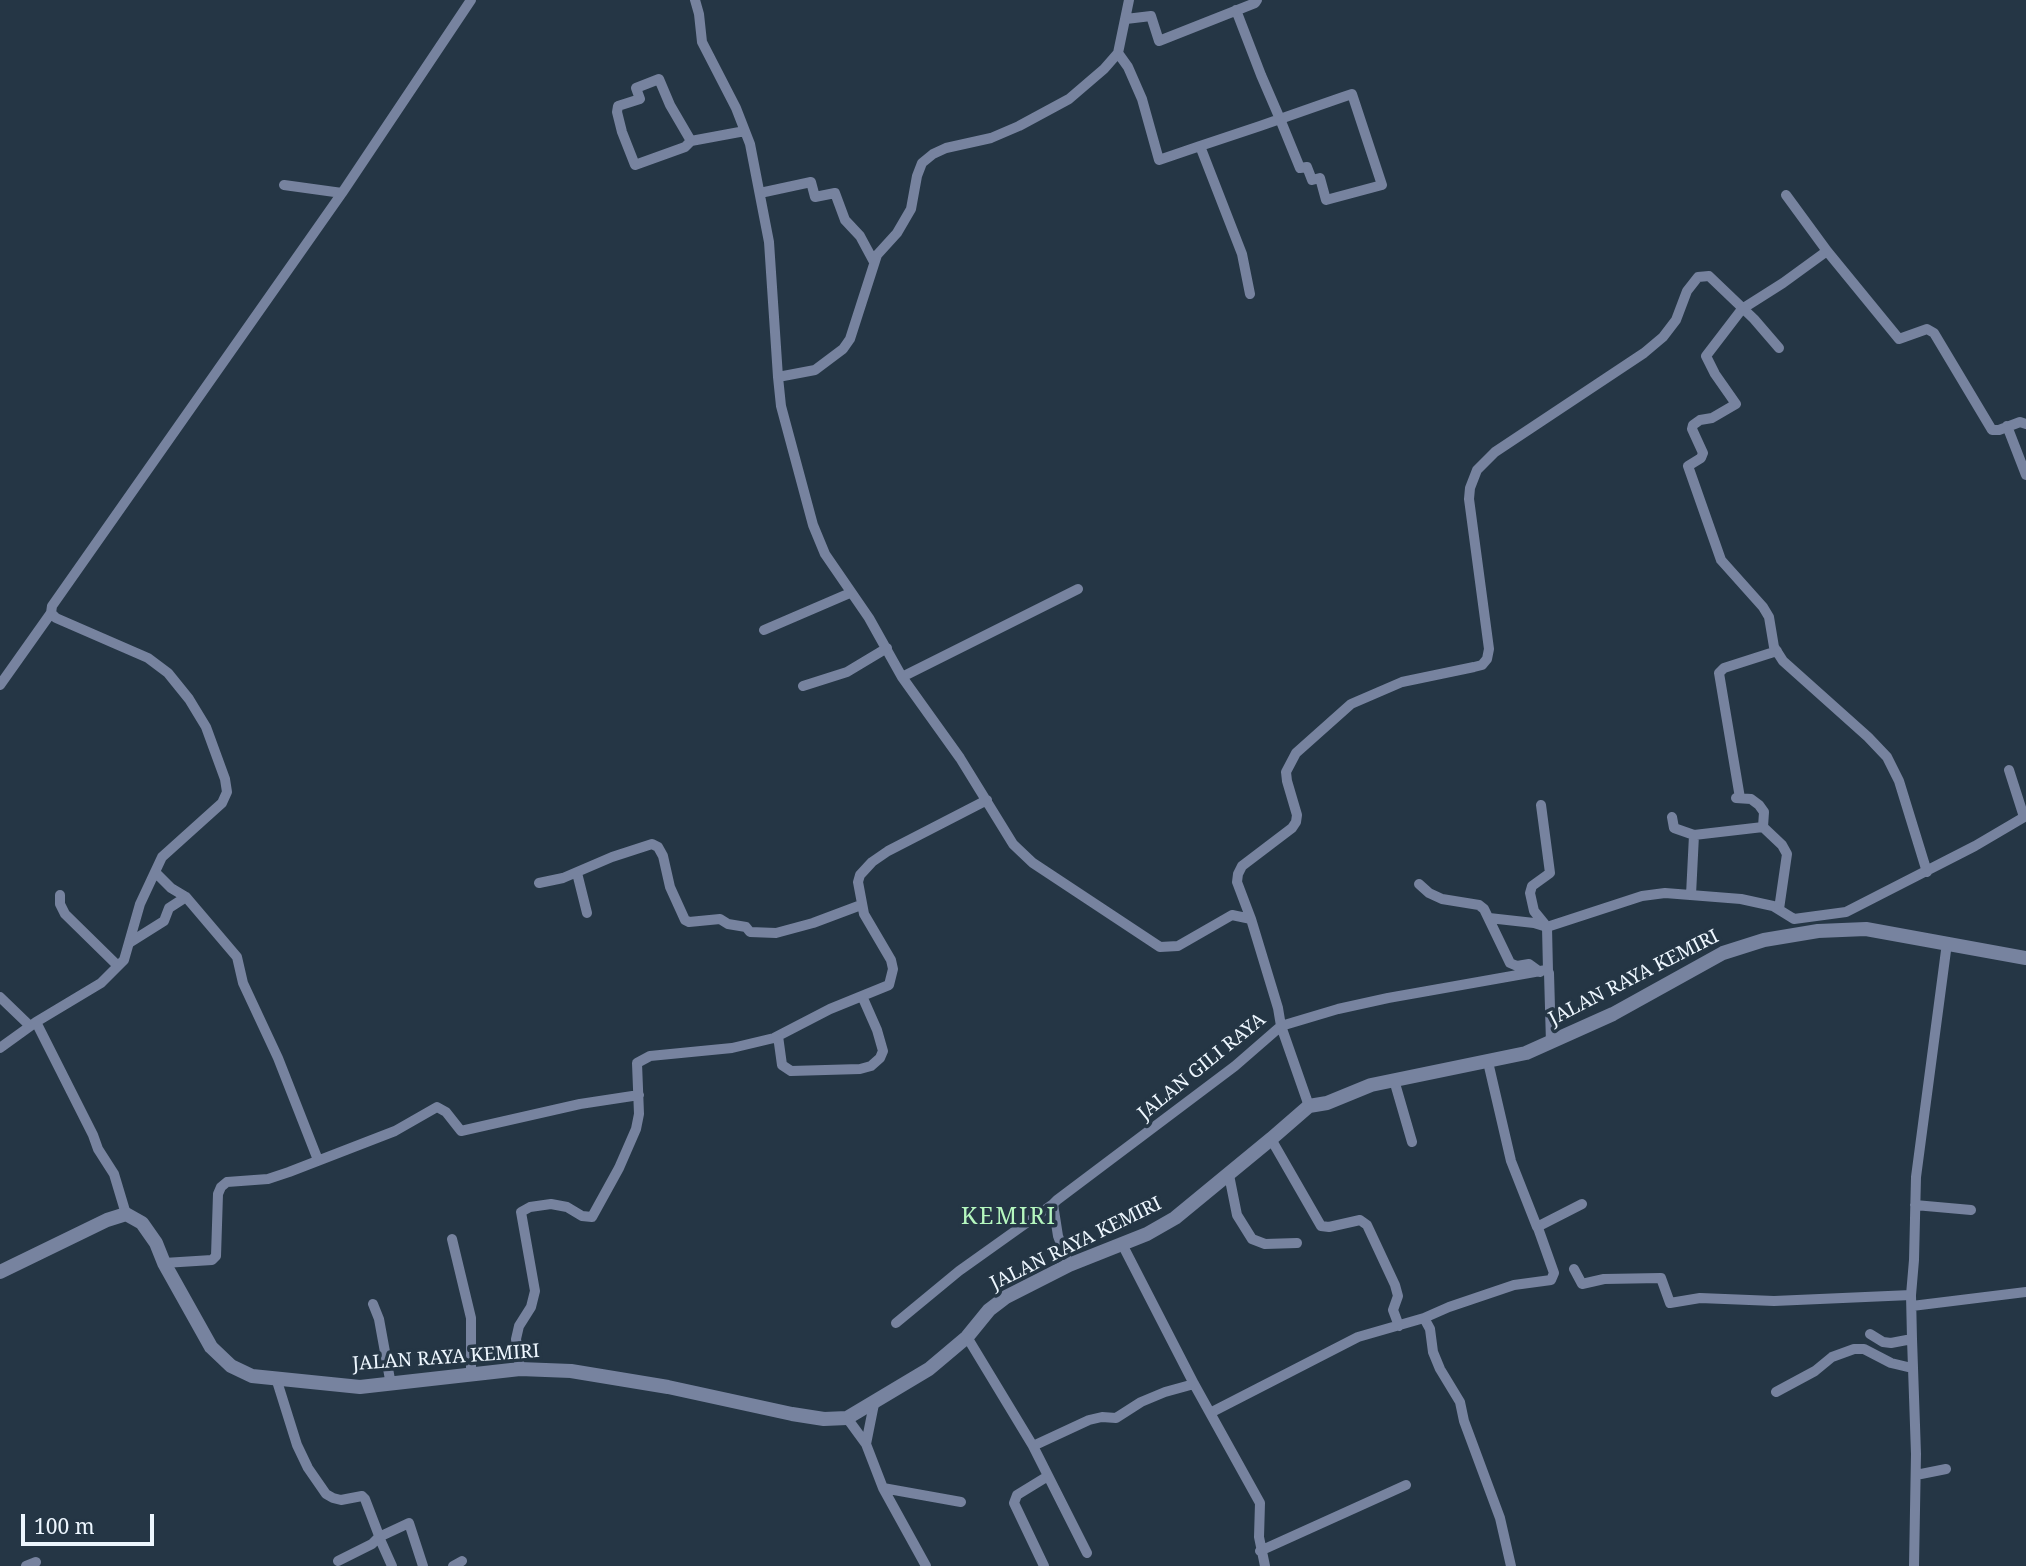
<!DOCTYPE html>
<html>
<head>
<meta charset="utf-8">
<style>
	body { margin:0 }
	#map { position:relative; width:2026px; height:1566px; overflow:hidden; background:#253645; font-family:"Noto Serif",serif }
	canvas { display:block }
	.scale { position:absolute; left:21px; top:1514px; width:133px; height:32px; box-sizing:border-box; border:4px solid #edf6fe; border-top:0; padding-left:9px; font-size:21px; line-height:24px; white-space:nowrap; color:#edf6fe; -webkit-text-stroke:5px #253645; paint-order:stroke }
</style>
</head>
<body>
<div id="map">
<canvas width="2026" height="1566"></canvas>
<div class="scale">100 m</div>
</div>
<script>
const ctx = document.querySelector('canvas').getContext('2d');
ctx.lineJoin = 'round';
function poly(rows) {
  const path = new Path2D();
  for (const r of rows) {
    path.moveTo(r[0], r[1]);
    for (let i = 2; i < r.length; i += 2) path.lineTo(r[i], r[i + 1]);
  }
  return path;
}
function stroke(path, color, width, dash) {
  ctx.strokeStyle = color;
  ctx.lineWidth = width;
  ctx.lineCap = dash ? 'butt' : 'round';
  ctx.setLineDash(dash || []);
  ctx.stroke(path);
}
function label(font, color, halo, rows, align = 'center') {
  ctx.font = font + ' "Noto Serif",serif';
  ctx.lineWidth = 7;
  ctx.setLineDash([]);
  ctx.textBaseline = 'middle';
  ctx.strokeStyle = halo;
  ctx.fillStyle = color;
  for (const [text, x, y, turn = 0] of rows) {
    ctx.save();
    ctx.translate(x, y);
    ctx.rotate((+turn || 0) * Math.PI / 180);
    ctx.textAlign = isNaN(turn) ? turn : align;
    if (halo) ctx.strokeText(text, 0, 0);
    ctx.fillText(text, 0, 0);
    ctx.restore();
  }
}
stroke(poly([
	[695,0,699,14,702,42,736,108,750,144,769,242,778,377],
	[1129,0,1118,53,1104,69,1069,99,1019,126,991,138,946,148,933,154,922,163,917,176,911,209,897,233,877,255,850,339,843,349,815,370,778,377,781,406,813,525,825,554,869,618,902,677,960,758,1013,844,1033,863,1160,947,1178,946,1232,915,1251,919,1278,1008,1281,1026,1309,1106],
	[1126,19,1151,16,1159,41,1255,3,1257,0],
	[1118,53,1128,67,1142,99,1159,160,1200,146,1242,254,1250,294],
	[691,141,670,105,659,79,636,88,640,99,618,106,617,112,622,132,635,165,685,147,691,141,745,131],
	[1200,146,1260,126,1320,105,1343,97,1352,94,1382,185,1326,200,1320,178,1312,180,1307,167,1300,168,1280,119,1261,75,1236,10],
	[284,185,342,193],
	[760,193,811,182,815,197,835,193,845,220,860,236,874,262],
	[1786,195,1827,251],
	[2007,426,2026,475],
	[764,630,850,593],
	[902,677,1078,589],
	[0,685,51,613],
	[803,686,847,672,887,648],
	[2009,770,2024,817],
	[1736,798,1751,799,1759,805,1764,812,1763,827,1782,845,1787,854,1779,909],
	[1740,798,1719,673,1724,668,1777,651],
	[1541,805,1550,873,1532,886,1530,893,1534,911,1547,927,1548,971],
	[1672,817,1674,828,1694,835,1691,895],
	[1694,835,1763,827],
	[155,872,171,888,186,897,237,957,243,983,278,1058,318,1160],
	[1927,872,1899,781,1887,757,1868,737,1783,661,1774,647,1769,617,1763,607,1721,560,1688,466,1701,458,1703,453,1692,429,1693,425,1700,420,1712,418,1736,404,1715,374,1706,356,1742,309,1783,283,1827,251,1899,339,1927,329,1934,333,1992,430,1999,430,2020,422,2026,424],
	[577,873,587,913],
	[539,883,563,878,612,857,652,844,658,847,663,856,670,887,685,920,689,922,720,919,728,924,746,927,750,932,776,933,813,923,861,905],
	[1419,884,1429,893,1442,899,1479,905,1484,909,1510,963,1517,966,1529,964,1540,972],
	[60,895,60,904,65,914,118,966,101,983,36,1022,93,1135,98,1149,114,1174,126,1214],
	[1489,918,1534,923,1547,927,1642,896,1665,893,1741,899,1773,906,1794,919,1846,912,1975,846,2026,816],
	[1251,919,1237,882,1238,874,1242,866,1292,828,1296,822,1297,815,1287,781,1286,772,1296,753,1351,704,1402,682,1474,667,1482,665,1487,659,1489,649,1469,499,1470,488,1477,470,1495,452,1644,353,1663,337,1676,320,1687,291,1698,277,1709,276,1754,319,1779,348],
	[129,943,164,921,169,908,186,897],
	[118,966,124,960,140,904,162,857,222,803,227,792,225,779,206,727,189,699,168,673,148,658,56,618,51,613,52,606,342,193,471,0],
	[0,997,29,1025],
	[778,1036,782,1065,791,1071,860,1069,871,1066,880,1058,883,1051,877,1030,862,996],
	[0,1048,36,1022],
	[1488,1062,1511,1161,1537,1227,1582,1204],
	[1394,1080,1412,1142],
	[1271,1139,1321,1226,1329,1227,1360,1220,1367,1225,1395,1285,1398,1296,1393,1310,1399,1326],
	[1229,1175,1237,1215,1252,1239,1265,1244,1297,1243],
	[1915,1205,1971,1210],
	[452,1239,471,1318,471,1374],
	[1122,1244,1194,1384,1260,1503,1259,1537,1265,1566],
	[164,1263,212,1260,216,1256,218,1194,221,1187,227,1182,268,1179,289,1172,395,1131,437,1107,446,1112,461,1131,580,1104,639,1095],
	[1069,1265,1058,1236,1053,1204,1057,1200,1235,1066,1281,1026,1338,1009,1388,998,1546,970,1549,973,1551,1043],
	[1574,1269,1582,1284,1604,1279,1661,1278,1670,1303,1700,1298,1774,1301,1911,1295],
	[373,1304,379,1319,391,1385],
	[1912,1306,2026,1292],
	[1424,1318,1449,1307,1514,1285,1551,1280,1554,1273,1538,1228],
	[896,1323,959,1271,1053,1204],
	[1870,1334,1883,1342,1891,1343,1912,1339,1911,1295,1914,1260,1916,1177,1947,943],
	[967,1337,1033,1446,1087,1553],
	[1912,1339,1916,1454,1914,1566],
	[520,1369,516,1339,519,1326,531,1307,535,1291,521,1212,530,1207,551,1204,567,1207,582,1216,592,1217,619,1168,636,1129,639,1114,637,1063,650,1056,732,1048,774,1038,830,1009,889,985,893,969,891,960,864,914,858,882,860,875,872,862,888,851,987,800],
	[276,1378,297,1445,308,1468,326,1494,333,1498,341,1500,362,1496,365,1499,378,1533,379,1537,372,1544,338,1561],
	[1776,1392,1815,1371,1832,1357,1854,1349,1864,1349,1891,1363,1912,1368],
	[1210,1413,1358,1337,1424,1318,1430,1329,1433,1352,1440,1369,1460,1402,1464,1421,1500,1518,1511,1566],
	[847,1418,866,1444,883,1488,926,1566],
	[866,1444,874,1404],
	[1033,1446,1089,1420,1102,1417,1116,1418,1141,1402,1165,1392,1194,1384],
	[1916,1475,1946,1469],
	[883,1488,961,1502],
	[1260,1551,1406,1485],
	[26,1566,36,1562],
	[392,1566,379,1537,409,1523,423,1566],
	[453,1566,462,1561],
	[1044,1566,1014,1503,1017,1495,1048,1476]
]), '#77839f', 10);
stroke(poly([
	[0,1272,107,1220,126,1214,142,1223,156,1243,164,1263,211,1347,231,1366,252,1376,360,1387,520,1369,571,1371,668,1387,792,1414,824,1419,847,1418,929,1369,967,1337,989,1310,1006,1297,1069,1265,1147,1234,1175,1218,1271,1139,1309,1106,1327,1103,1371,1085,1526,1053,1613,1014,1723,953,1764,940,1818,931,1866,929,2026,958]
]), '#77839f', 14);
label('19px', '#edf6fe', '#253645', [
	["JALAN RAYA KEMIRI",1634,978,-27],
	["JALAN GILI RAYA",1202,1067,-39],
	["JALAN RAYA KEMIRI",1076,1244,-26],
	["JALAN RAYA KEMIRI",446,1358,-4]
]);
ctx.letterSpacing = '2px';
label('23px', '#b5f7bf', '#253645', [
	["KEMIRI",1009,1217]
]);
ctx.letterSpacing = '0px';
</script>
</body>
</html>
